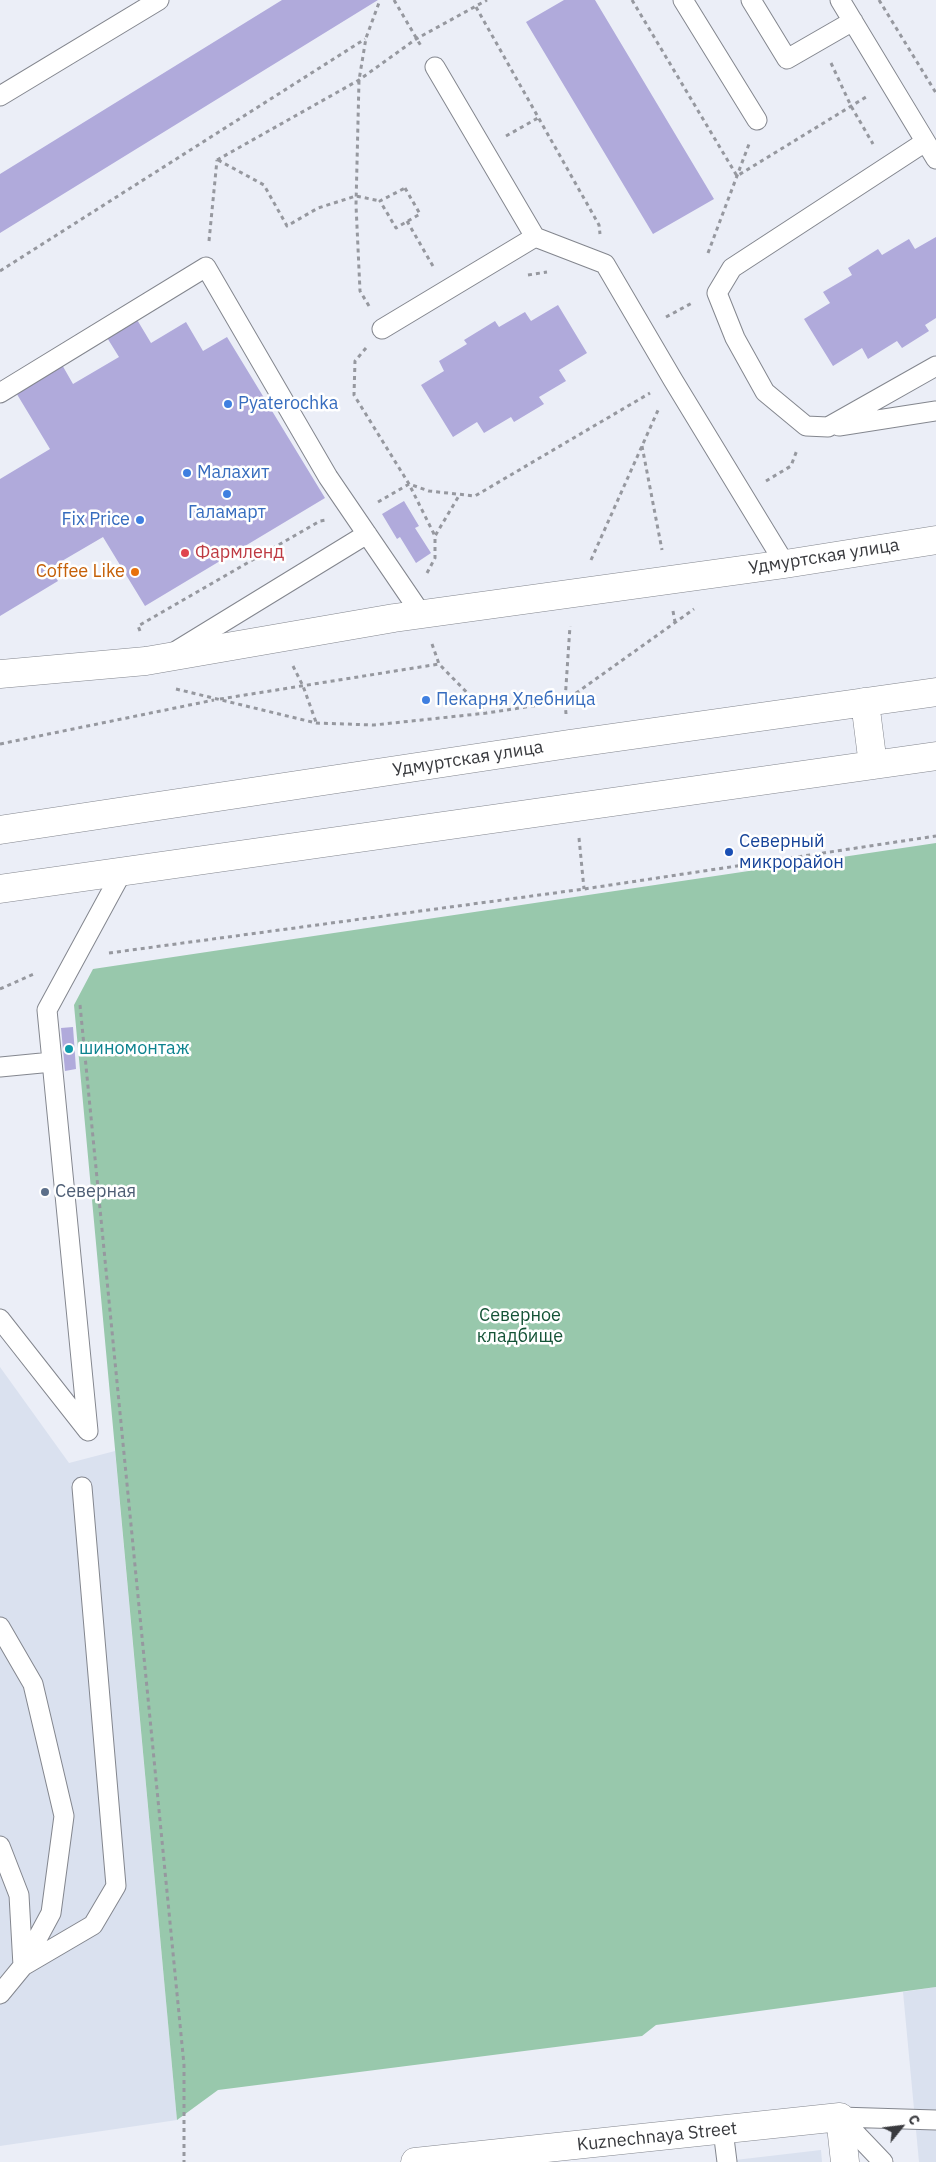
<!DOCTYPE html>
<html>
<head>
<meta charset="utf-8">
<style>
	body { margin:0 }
	#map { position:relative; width:936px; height:2162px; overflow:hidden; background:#ebeef7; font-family:"IBM Plex Sans",sans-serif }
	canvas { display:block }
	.north { position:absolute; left:876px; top:2102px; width:50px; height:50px; -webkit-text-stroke:4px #fff; paint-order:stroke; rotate:61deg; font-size:14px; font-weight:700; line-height:20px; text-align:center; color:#393a3e }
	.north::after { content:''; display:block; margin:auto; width:18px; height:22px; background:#393a3e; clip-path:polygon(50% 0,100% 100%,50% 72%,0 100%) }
</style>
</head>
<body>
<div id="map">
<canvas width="936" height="2162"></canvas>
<div class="north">С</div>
</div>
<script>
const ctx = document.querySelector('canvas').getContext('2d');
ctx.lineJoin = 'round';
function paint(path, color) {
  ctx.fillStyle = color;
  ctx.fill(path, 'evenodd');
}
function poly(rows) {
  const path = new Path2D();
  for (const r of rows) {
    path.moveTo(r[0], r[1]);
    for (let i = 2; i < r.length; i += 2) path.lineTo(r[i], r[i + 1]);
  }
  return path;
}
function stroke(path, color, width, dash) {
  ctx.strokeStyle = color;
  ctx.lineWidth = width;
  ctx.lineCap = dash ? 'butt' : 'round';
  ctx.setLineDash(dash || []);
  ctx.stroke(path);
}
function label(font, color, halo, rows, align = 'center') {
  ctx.font = font + ' "IBM Plex Sans",sans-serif';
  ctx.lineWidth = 5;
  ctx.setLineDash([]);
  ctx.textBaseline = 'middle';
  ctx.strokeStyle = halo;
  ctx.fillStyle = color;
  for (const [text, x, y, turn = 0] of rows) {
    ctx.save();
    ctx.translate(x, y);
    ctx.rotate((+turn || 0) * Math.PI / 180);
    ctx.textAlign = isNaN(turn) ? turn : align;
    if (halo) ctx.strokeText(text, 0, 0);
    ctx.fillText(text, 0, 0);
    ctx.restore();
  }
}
paint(poly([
	[0,1367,69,1463,115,1451,177,2120,0,2146],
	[936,1987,936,2162,919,2162,903,1992],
	[821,2150,822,2162,718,2162]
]), '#dae1ef');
paint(poly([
	[936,843,936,1987,656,2025,642,2036,218,2090,177,2120,74,1005,93,969]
]), '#98c8ac');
paint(poly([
	[282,0,378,0,0,233,0,174],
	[564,0,595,0,714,199,653,234,526,22],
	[936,237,936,318,925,325,929,331,902,348,897,341,868,359,862,348,833,366,804,319,830,303,823,292,852,275,848,268,878,249,882,255,909,239,915,249],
	[558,305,587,353,559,370,566,381,539,397,544,404,514,422,511,417,484,433,477,422,453,437,421,385,444,371,439,361,467,344,464,340,495,321,499,327,525,312,531,321],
	[136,318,151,343,186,322,203,351,227,337,325,498,145,606,103,537,50,568,58,581,0,616,0,479,50,449,15,391,61,363,73,384,119,357,106,336],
	[404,501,419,526,415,528,431,553,416,563,400,537,397,539,382,514],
	[73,1027,76,1069,65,1071,61,1028]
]), '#b0aadb');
const lane = poly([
	[683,0,757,120],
	[751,0,787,59,853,21],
	[840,0,936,159],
	[0,96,159,0],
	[925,142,732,268,717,293,735,338,765,392,806,426,828,427,936,366],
	[535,237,605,264,673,380,785,564],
	[382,329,535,237,435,67],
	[0,393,206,267,328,477,422,615],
	[839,426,936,411],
	[176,651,367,534],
	[0,1067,52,1062],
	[0,1319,88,1431,47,1010,122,872],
	[0,1627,33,1684,64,1816,51,1913,23,1965],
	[0,1846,19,1895,23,1966,0,1994],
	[23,1966,93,1925,116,1886,82,1487],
	[840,2117,936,2120],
	[840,2117,883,2162],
	[723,2130,727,2162]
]);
const street = poly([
	[0,674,146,661,394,618,785,564,936,540],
	[415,2162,840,2117,845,2162]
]);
const primary = poly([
	[865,702,873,765],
	[0,830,569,744,936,692],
	[0,889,936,756]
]);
stroke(lane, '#83868e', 21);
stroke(street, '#83868e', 29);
stroke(primary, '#83868e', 29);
stroke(poly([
	[394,0,421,46],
	[632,0,737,176,866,97],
	[879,0,936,93],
	[476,7,599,225,600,234],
	[831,63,851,106,873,144],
	[506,136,538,118],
	[217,160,359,80,416,39,487,0],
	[218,160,264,185,287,226,318,208,356,196,380,201],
	[405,188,420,214,396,228,380,201,405,188],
	[407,221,434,268],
	[209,241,217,160],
	[708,253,749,144],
	[0,271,365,39],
	[528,275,547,272],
	[369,306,360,291,356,205,359,80,366,38,380,0],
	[666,317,692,303],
	[366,348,355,361,354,395,409,484,429,491,475,496,650,393],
	[642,446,662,550],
	[766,481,791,466,797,450],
	[378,502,409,484,435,536],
	[591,560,659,408],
	[427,573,435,558,435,536,460,494],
	[673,611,675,622],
	[140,631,138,626,320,521,326,520],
	[432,644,439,664,486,712],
	[293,666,303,686,316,722],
	[176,689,316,723,374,725,487,713,565,701,694,609],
	[220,699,439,664],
	[566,714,565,701,570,626],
	[0,744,214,700],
	[579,838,584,889],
	[109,953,584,889,936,836],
	[0,989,36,973],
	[80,1005,184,2065,184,2162]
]), '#96989f', 3, [4, 4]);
stroke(lane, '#fff', 19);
stroke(street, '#fff', 28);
stroke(primary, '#fff', 28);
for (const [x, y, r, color] of [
	[228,404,5,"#3f7fe0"],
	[187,473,5,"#3f7fe0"],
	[227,494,5,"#3f7fe0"],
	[140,520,5,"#3f7fe0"],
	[185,553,5,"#e0444e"],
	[135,572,5,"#e8710a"],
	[426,700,5,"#3f7fe0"],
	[729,852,5,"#1a4fb4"],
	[69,1049,5,"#0f9aa8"],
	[45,1192,5,"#5c6f8a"]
]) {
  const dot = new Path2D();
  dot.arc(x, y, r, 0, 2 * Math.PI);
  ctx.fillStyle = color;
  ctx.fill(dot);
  stroke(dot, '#fff', 2);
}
label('18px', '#366cbe', '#fff', [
	["Pyaterochka",238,404],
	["Малахит",197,473],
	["Галамарт",227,513,"center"],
	["Fix Price",130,520,"right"],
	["Пекарня Хлебница",436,700]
], 'left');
label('18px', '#be3a42', '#fff', [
	["Фармленд",195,553]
], 'left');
label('18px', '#393a3e', '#fff', [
	["Удмуртская улица",824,557,-9],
	["Удмуртская улица",468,759,-9],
	["Kuznechnaya Street",657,2137,-6]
]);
label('18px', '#c56008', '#fff', [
	["Coffee Like",125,572]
], 'right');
label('18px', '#164399', '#fff', [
	["Северный",739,842],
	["микрорайон",739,863]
], 'left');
label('18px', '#0d838f', '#fff', [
	["шиномонтаж",79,1049]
], 'left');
label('18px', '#4e5e75', '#fff', [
	["Северная",55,1192]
], 'left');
label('18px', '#145336', '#fff', [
	["Северное",520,1316],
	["кладбище",520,1337]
]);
</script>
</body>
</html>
